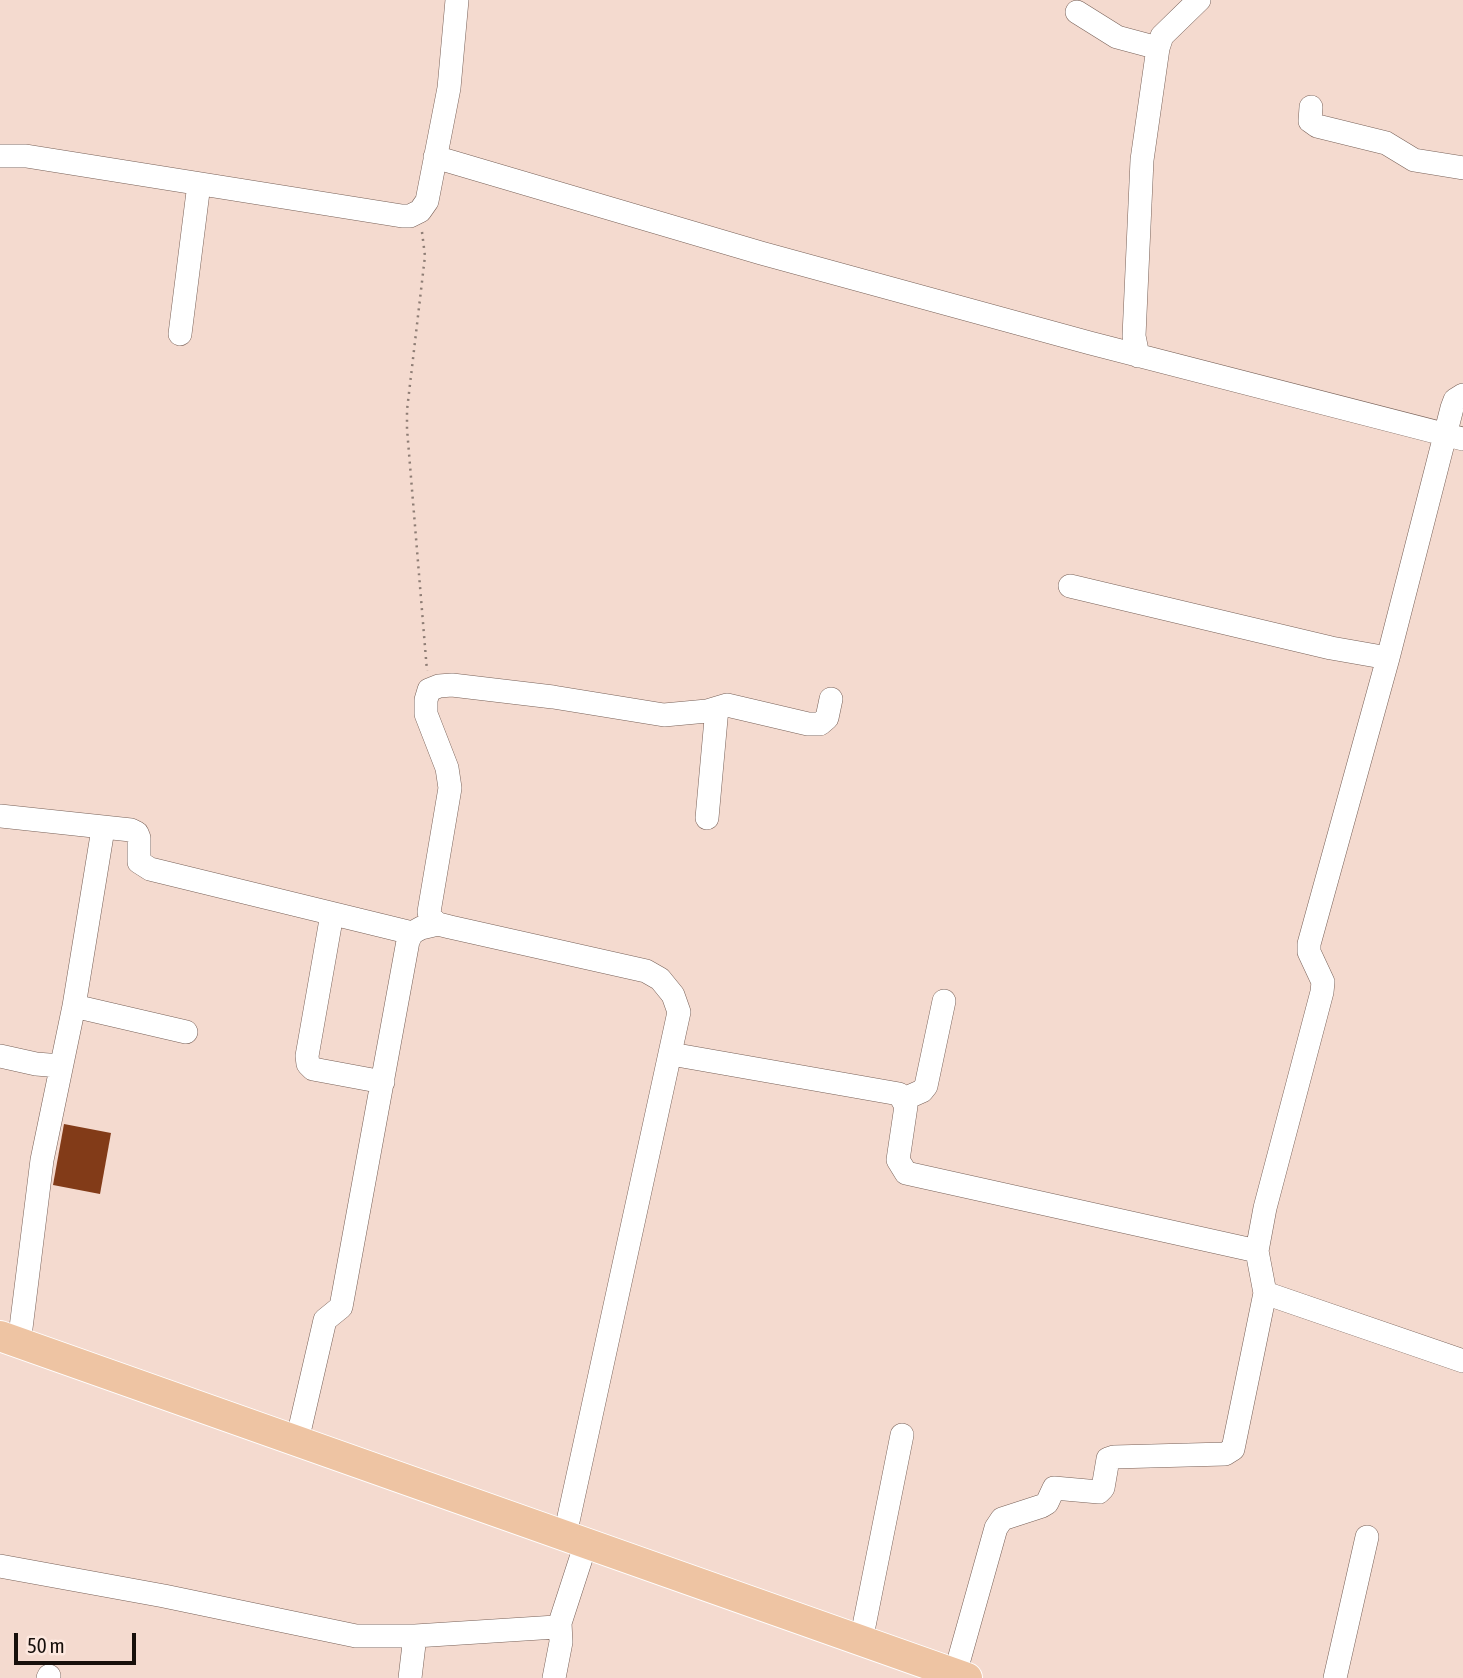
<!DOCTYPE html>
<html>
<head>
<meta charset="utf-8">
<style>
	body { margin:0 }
	#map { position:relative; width:1463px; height:1678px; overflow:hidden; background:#f4dacf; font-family:"Asap Condensed",sans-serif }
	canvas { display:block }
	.scale { position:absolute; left:14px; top:1633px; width:122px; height:32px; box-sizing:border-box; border:4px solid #170f0b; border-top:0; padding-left:9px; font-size:21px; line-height:24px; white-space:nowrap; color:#170f0b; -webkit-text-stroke:5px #fde8df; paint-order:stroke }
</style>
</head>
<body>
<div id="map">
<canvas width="1463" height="1678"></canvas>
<div class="scale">50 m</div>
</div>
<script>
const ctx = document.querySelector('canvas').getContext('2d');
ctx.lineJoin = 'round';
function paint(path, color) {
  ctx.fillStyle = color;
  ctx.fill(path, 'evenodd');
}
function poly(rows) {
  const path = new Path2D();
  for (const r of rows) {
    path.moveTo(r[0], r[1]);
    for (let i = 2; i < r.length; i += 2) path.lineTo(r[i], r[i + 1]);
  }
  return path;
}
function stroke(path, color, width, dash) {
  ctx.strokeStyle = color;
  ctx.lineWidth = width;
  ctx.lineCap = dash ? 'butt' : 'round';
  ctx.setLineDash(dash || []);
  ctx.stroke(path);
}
paint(poly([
	[64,1124,111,1133,100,1194,53,1185]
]), '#823b18');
const minor = poly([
	[1077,12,1117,37,1158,48],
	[1311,107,1310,121,1317,126,1386,143,1414,160,1463,168],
	[0,156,26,156,402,216,410,216,420,211,427,201,449,88,457,0],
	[435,157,761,253,1090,343,1463,439],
	[180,334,199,184],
	[1138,356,1134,336,1142,160,1158,48,1162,36,1199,0],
	[1463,395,1455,400,1452,408,1388,658,1309,944,1309,952,1323,982,1322,992,1265,1208,1257,1251,1265,1293,1463,1361],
	[1070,586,1331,648,1388,658],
	[0,816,131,830,137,833,139,838,139,862,150,869,412,933],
	[707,818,717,708],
	[332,914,307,1056,308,1064,313,1069,383,1082],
	[74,1006,186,1032],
	[671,1054,899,1094,906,1106,898,1160,906,1173,1257,1251],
	[0,1056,36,1064,61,1066],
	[904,1099,922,1091,926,1086,944,1001],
	[19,1344,42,1160,74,1006,103,829],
	[297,1441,325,1320,341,1307,408,941,412,933,421,928,438,924],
	[565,1535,679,1012,673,995,660,979,646,971,450,927,438,924,431,918,429,912,450,788,447,768,426,714,426,700,429,690,439,686,452,685,553,697,664,715,707,711,727,705,808,724,820,724,827,718,831,699],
	[0,1566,164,1596,356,1636,415,1636,556,1627,560,1623,586,1543],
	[861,1641,902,1435],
	[955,1674,996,1528,1002,1519,1042,1506,1047,1503,1054,1488,1099,1492,1103,1488,1108,1459,1114,1457,1225,1454,1233,1449,1265,1293],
	[48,1678,49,1676],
	[410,1678,415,1636],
	[554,1678,561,1642,560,1623],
	[1335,1678,1367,1537]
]);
const major = poly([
	[0,1336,967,1678]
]);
stroke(minor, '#786158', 24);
stroke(major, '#fff', 32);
stroke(poly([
	[422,232,425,256,407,410,407,429,427,671]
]), '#8e7d75', 2.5, [2, 5]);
stroke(minor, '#fff', 23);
stroke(major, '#eec4a3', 30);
</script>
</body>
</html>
